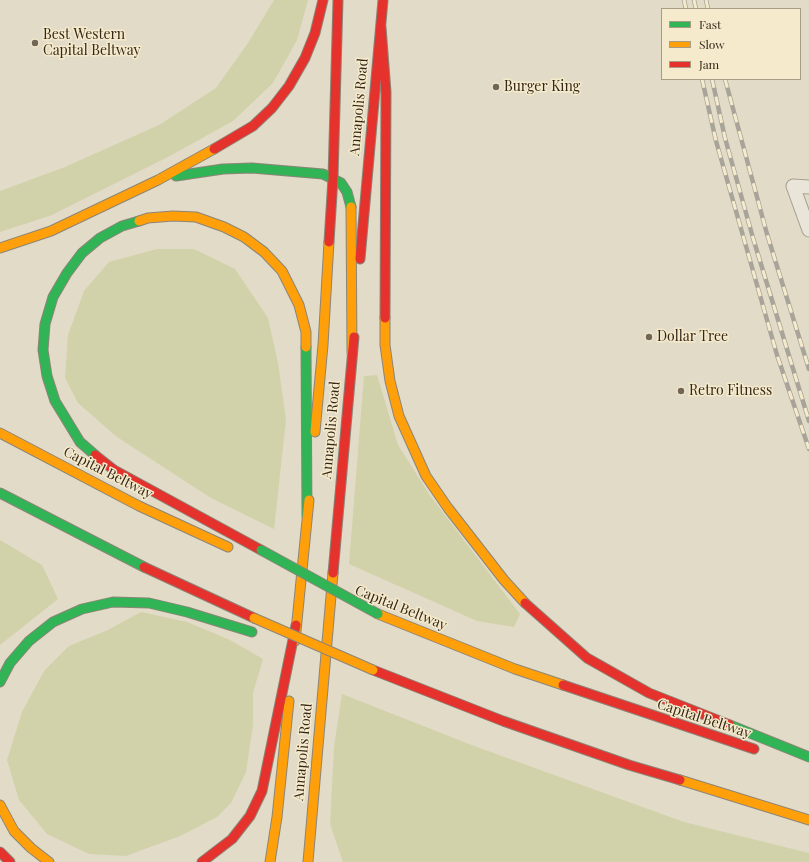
<!DOCTYPE html>
<html>
<head>
<meta charset="utf-8">
<style>
	body { margin:0 }
	#map { position:relative; width:809px; height:862px; overflow:hidden; background:#e2dbc7; font-family:"Playfair Display",serif }
	canvas { display:block }
	.legend { position:absolute; left:661px; top:8px; width:140px; height:72px; box-sizing:border-box; background:#f5eacb; border:1px solid #a89c84; margin:0; padding:5px 7px; list-style:none; font-size:12px; color:#34271a }
	.legend li { display:flex; align-items:center; gap:8px; height:20px }
	.legend b { width:20px; border:1px solid #a89c84 }
</style>
</head>
<body>
<div id="map">
<canvas width="809" height="862"></canvas>
<ul class="legend">
<li><b style="height:5px;background:#30b455"></b>Fast</li>
<li><b style="height:5px;background:#ff9f0a"></b>Slow</li>
<li><b style="height:5px;background:#e5322d"></b>Jam</li>
</ul>
</div>
<script>
const ctx = document.querySelector('canvas').getContext('2d');
ctx.lineJoin = 'round';
function paint(path, color) {
  ctx.fillStyle = color;
  ctx.fill(path, 'evenodd');
}
function poly(rows) {
  const path = new Path2D();
  for (const r of rows) {
    path.moveTo(r[0], r[1]);
    for (let i = 2; i < r.length; i += 2) path.lineTo(r[i], r[i + 1]);
  }
  return path;
}
function stroke(path, color, width, dash) {
  ctx.strokeStyle = color;
  ctx.lineWidth = width;
  ctx.lineCap = dash ? 'butt' : 'round';
  ctx.setLineDash(dash || []);
  ctx.stroke(path);
}
function label(font, color, halo, rows, align = 'center') {
  ctx.font = font + ' "Playfair Display",serif';
  ctx.lineWidth = 3;
  ctx.setLineDash([]);
  ctx.textBaseline = 'middle';
  ctx.strokeStyle = halo;
  ctx.fillStyle = color;
  for (const [text, x, y, turn = 0] of rows) {
    ctx.save();
    ctx.translate(x, y);
    ctx.rotate((+turn || 0) * Math.PI / 180);
    ctx.textAlign = isNaN(turn) ? turn : align;
    if (halo) ctx.strokeText(text, 0, 0);
    ctx.fillText(text, 0, 0);
    ctx.restore();
  }
}
paint(poly([
	[274,0,308,0,297,40,273,83,233,121,168,157,52,215,0,232,0,191,65,167,159,125,216,88,248,43],
	[157,249,194,249,235,269,268,318,278,363,286,420,274,529,211,498,117,437,78,403,65,378,68,335,84,291,109,262],
	[377,375,398,445,429,494,520,614,514,627,477,621,349,564,364,376],
	[0,540,42,565,58,599,0,645],
	[141,612,187,622,230,640,263,659,253,693,253,725,246,772,231,803,217,817,180,836,126,856,89,854,47,834,19,800,7,760,22,712,44,671,69,646,108,630],
	[342,694,474,746,684,822,809,853,809,862,343,862,330,824,334,747]
]), '#d1d2a9');
const street = poly([
	[809,187,793,186,809,230]
]);
const fast = poly([
	[176,176,223,169,252,168,323,174,341,183,347,192,351,207],
	[306,347,307,516],
	[95,455,80,442,55,401,47,376,43,350,45,324,53,297,67,273,82,253,100,238,122,226,139,221],
	[0,493,144,567],
	[0,682,10,663,29,641,53,622,82,609,113,602,149,603,187,612,252,632],
	[730,725,809,757]
]);
const slow = poly([
	[351,207,352,353],
	[139,221,148,218,173,216,196,217,224,227,244,237,264,252,282,271,299,305,306,332,306,347],
	[0,248,51,231,158,180,214,149],
	[385,318,385,345,390,381,399,416,426,476,448,508,504,580,525,603],
	[315,432,323,345,329,242],
	[0,433,139,506,228,547],
	[378,614,515,669,563,685],
	[295,641,309,500],
	[680,780,809,820],
	[0,805,14,831,31,848,49,862],
	[270,862,277,817,289,701],
	[308,862,333,573]
]);
const jam = poly([
	[381,27,386,92,385,318],
	[214,149,253,126,272,108,289,86,305,58,315,33,323,0],
	[329,242,333,178,338,0],
	[360,259,383,0],
	[95,455,114,470,261,550],
	[144,567,254,618],
	[333,573,354,337],
	[525,603,587,658,649,693,730,725],
	[373,670,503,721,629,765,680,780],
	[563,685,754,749],
	[0,852,10,862],
	[202,862,232,839,250,816,262,791,296,625]
]);
stroke(street, '#a69f91', 15);
stroke(fast, '#8c8578', 11);
stroke(slow, '#8c8578', 11);
stroke(jam, '#8c8578', 11);
stroke(street, '#eae5d9', 13);
stroke(fast, '#30b455', 9);
stroke(slow, '#ff9f0a', 9);
stroke(jam, '#e5322d', 9);
const rail = poly([
	[684,0,686,9],
	[694,0,696,9],
	[706,0,708,9],
	[702,79,716,141,777,355,809,449],
	[712,79,725,138,753,238,809,421],
	[725,79,767,234,809,369]
]);
stroke(rail, '#a8a49a', 4.5);
stroke(rail, '#f5eacb', 3, [9]);
const fastBridge = poly([
	[261,550,378,614]
]);
const slowBridge = poly([
	[254,618,373,670]
]);
stroke(fastBridge, '#8c8578', 11, []);
stroke(slowBridge, '#8c8578', 11, []);
stroke(fastBridge, '#30b455', 9);
stroke(slowBridge, '#ff9f0a', 9);
for (const [x, y, r, color] of [
	[35,43,4,"#716657"],
	[496,87,4,"#716657"],
	[649,337,4,"#716657"],
	[681,391,4,"#716657"]
]) {
  const dot = new Path2D();
  dot.arc(x, y, r, 0, 2 * Math.PI);
  ctx.fillStyle = color;
  ctx.fill(dot);
  stroke(dot, '#f5eacb', 1.5);
}
label('14px', '#34271a', '#f5eacb', [
	["Best Western",43,35],
	["Capital Beltway",43,51],
	["Burger King",504,87],
	["Dollar Tree",657,337],
	["Retro Fitness",689,391]
], 'left');
label('14px', '#34271a', '#f5eacb', [
	["Annapolis Road",359,107,-85],
	["Annapolis Road",331,430,-85],
	["Capital Beltway",108,473,27],
	["Capital Beltway",401,608,22],
	["Capital Beltway",704,719,18],
	["Annapolis Road",303,752,-85]
]);
</script>
</body>
</html>
